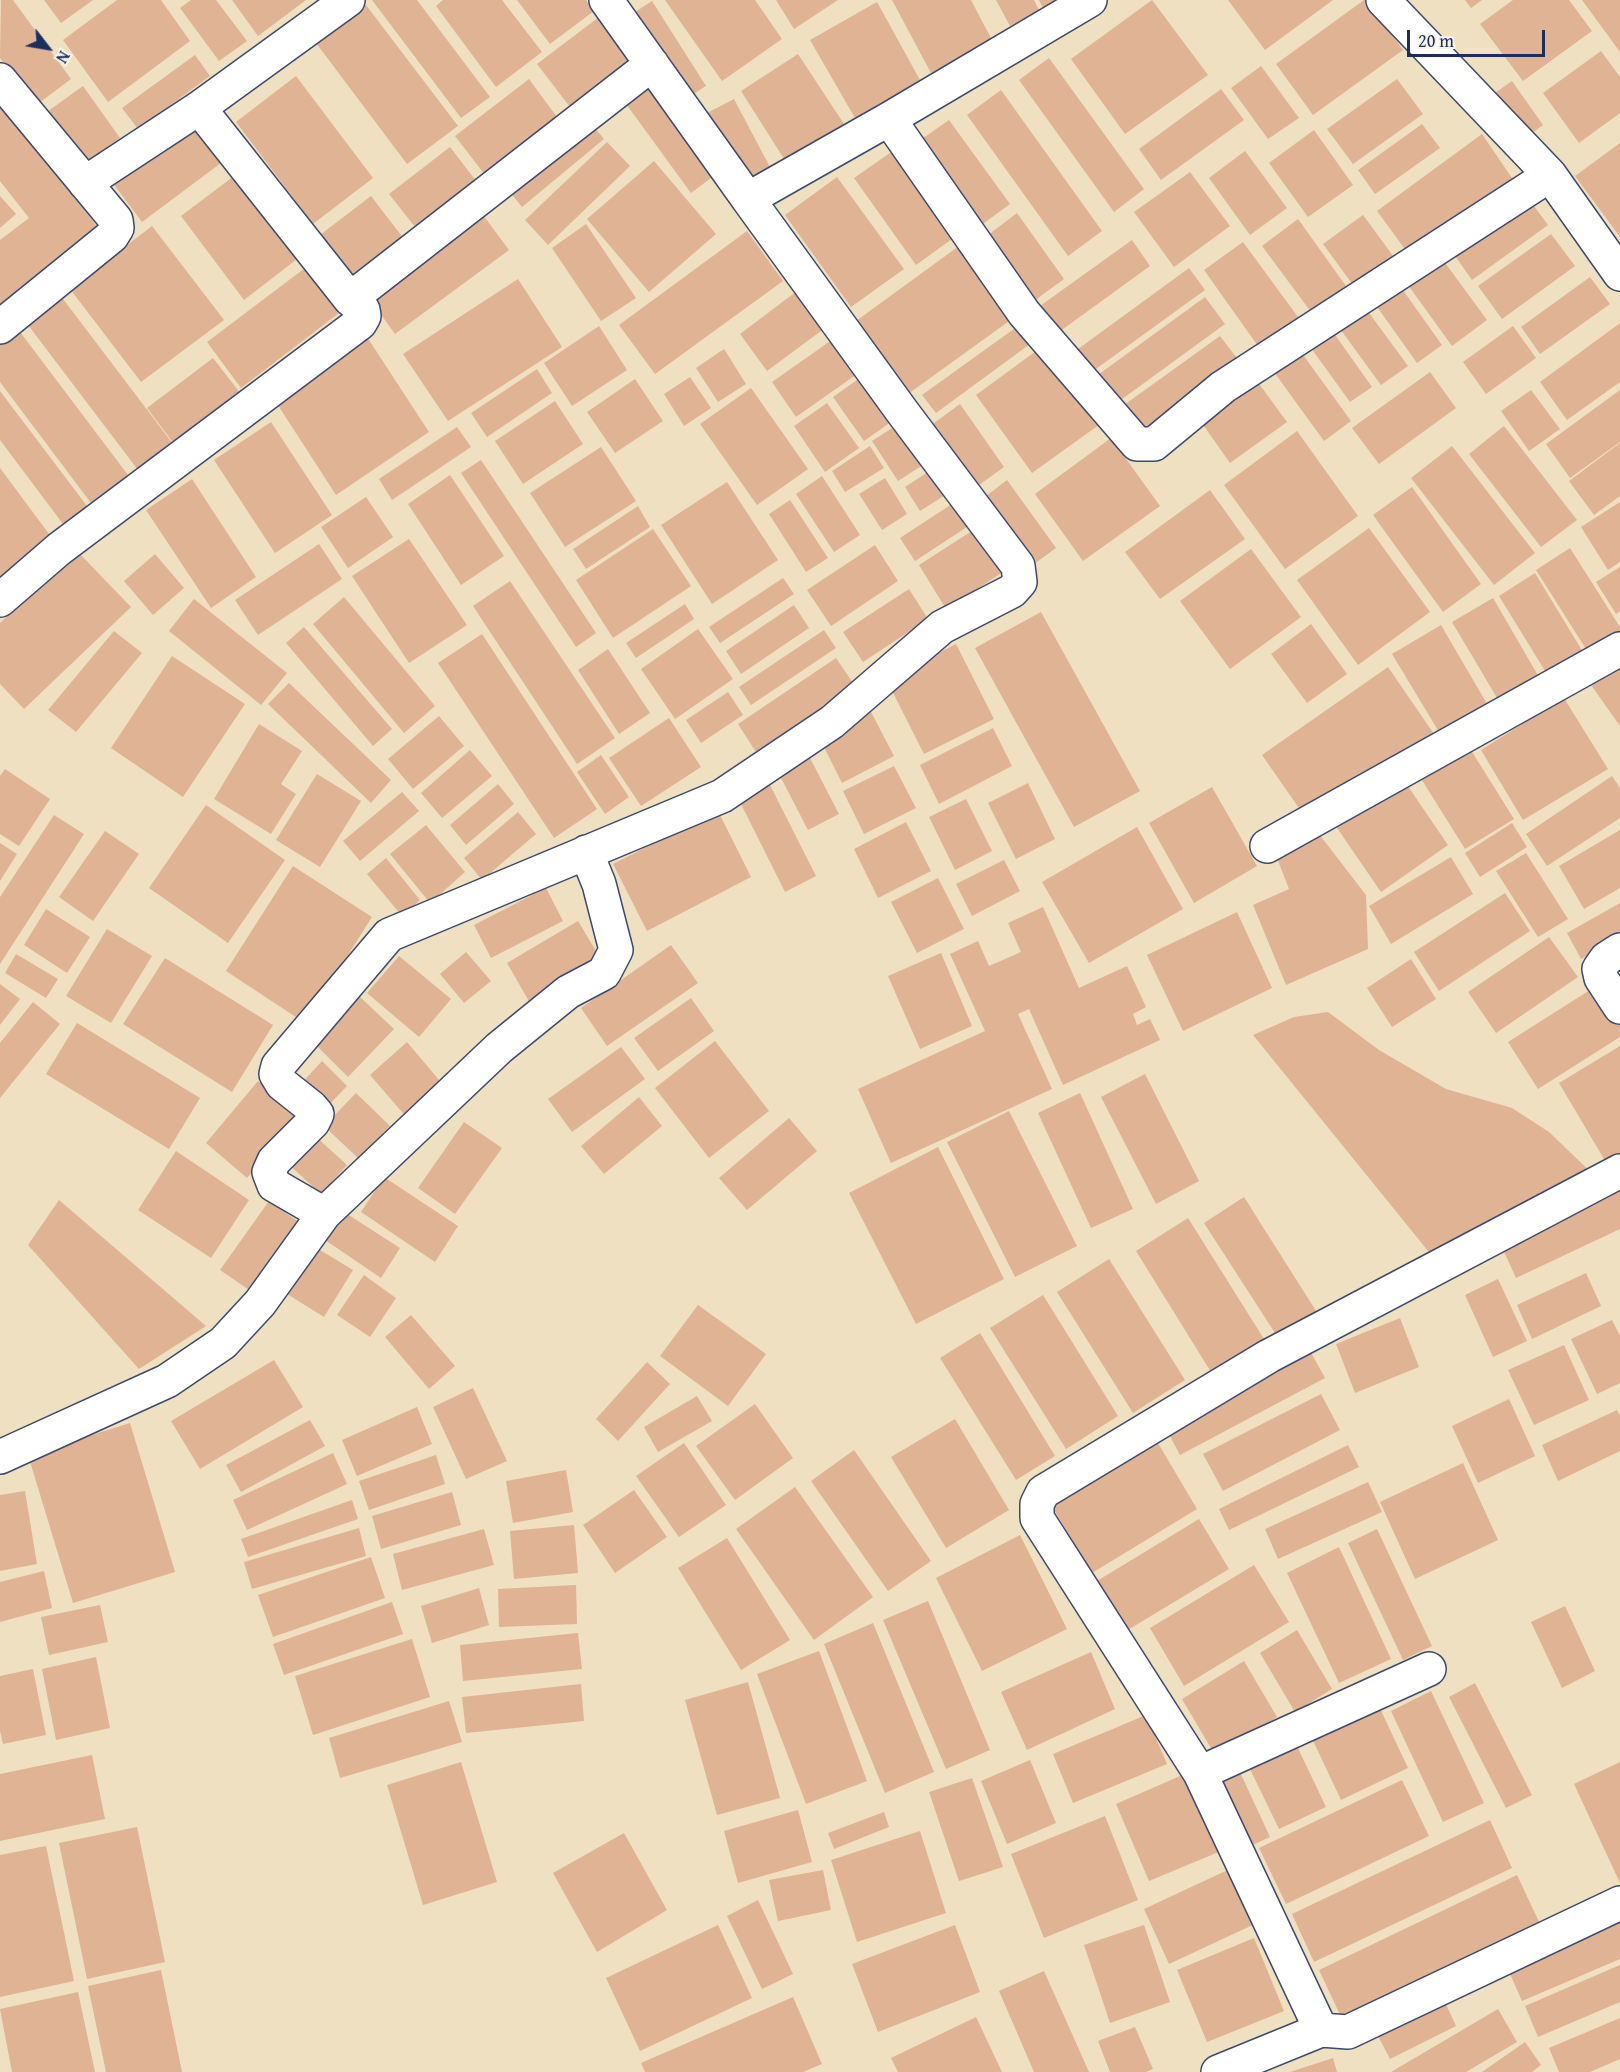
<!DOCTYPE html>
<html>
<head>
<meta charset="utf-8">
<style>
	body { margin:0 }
	#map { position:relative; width:1620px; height:2072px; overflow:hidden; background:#efe0c1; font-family:"Gentium Book Plus",serif }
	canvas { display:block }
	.north { position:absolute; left:18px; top:18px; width:60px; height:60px; -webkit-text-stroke:4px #f7f3e8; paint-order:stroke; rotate:121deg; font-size:16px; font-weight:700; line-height:24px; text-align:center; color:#1b2f5e }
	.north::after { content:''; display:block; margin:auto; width:21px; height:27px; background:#1b2f5e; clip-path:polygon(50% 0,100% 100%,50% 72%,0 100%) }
	.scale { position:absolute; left:1407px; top:30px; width:138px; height:27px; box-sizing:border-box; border:3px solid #1b2f5e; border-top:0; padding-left:8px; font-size:18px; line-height:21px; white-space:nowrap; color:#1b2f5e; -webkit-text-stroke:4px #f7f3e8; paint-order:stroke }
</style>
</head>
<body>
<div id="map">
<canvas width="1620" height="2072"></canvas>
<div class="north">N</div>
<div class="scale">20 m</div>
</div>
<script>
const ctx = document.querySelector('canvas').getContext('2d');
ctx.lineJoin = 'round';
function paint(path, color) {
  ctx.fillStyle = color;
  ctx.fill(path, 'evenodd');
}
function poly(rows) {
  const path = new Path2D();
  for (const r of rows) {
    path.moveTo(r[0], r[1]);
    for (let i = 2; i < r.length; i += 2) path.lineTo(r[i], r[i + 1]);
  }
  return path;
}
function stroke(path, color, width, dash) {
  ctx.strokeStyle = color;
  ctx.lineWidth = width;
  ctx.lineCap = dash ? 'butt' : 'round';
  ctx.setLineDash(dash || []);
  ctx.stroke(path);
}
paint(poly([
	[1,0,13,0,71,79,35,106,0,58],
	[44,0,93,0,61,23],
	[117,0,161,0,190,41,108,102,63,40],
	[191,0,216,0,247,41,219,61,180,8],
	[232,0,306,0,258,36],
	[372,0,417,0,490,97,461,118],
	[443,0,502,0,542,52,496,87,436,6],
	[517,0,586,0,594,11,550,44],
	[665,0,755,0,782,39,722,81],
	[776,0,838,0,794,29],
	[892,0,971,0,992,40,931,73],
	[996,0,1034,0,1039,10,1010,26],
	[1039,0,1072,0,1046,14],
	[1152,0,1208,75,1125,134,1071,59],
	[1228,0,1333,0,1265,50],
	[1364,0,1367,0,1403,50,1313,115,1276,64],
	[1465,0,1482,0,1471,8],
	[1513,0,1569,0,1592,31,1523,81,1480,24],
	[1582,0,1620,0,1620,52],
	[652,1,706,86,687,98,632,14],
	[877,2,920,80,855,118,810,40],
	[366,5,458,126,407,164,316,43],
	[599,17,631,60,570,107,537,64],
	[1601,51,1620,77,1620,113,1579,143,1543,93],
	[798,54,844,124,786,162,741,91],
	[195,55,210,76,138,129,122,108],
	[1049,58,1144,189,1114,212,1019,80],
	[1261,66,1299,118,1268,139,1231,88],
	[296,76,373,178,313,224,236,122],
	[648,77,719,172,691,193,621,97],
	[529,79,562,124,489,180,455,136],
	[1397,79,1423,114,1353,164,1327,129],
	[1512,81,1543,125,1521,141,1489,97],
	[83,86,120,138,82,165,44,114],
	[1221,89,1244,120,1161,180,1139,149],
	[1001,90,1102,231,1068,256,967,115],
	[734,99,771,169,742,185,705,114],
	[0,101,99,229,0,306,0,240,29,218,0,181],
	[198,116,229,157,142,222,112,182],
	[588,120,604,139,522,207,506,187],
	[949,120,1010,204,980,226,919,141],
	[1422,124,1440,148,1375,194,1358,170],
	[1314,130,1353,185,1308,217,1269,163],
	[1482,134,1514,181,1410,256,1377,211],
	[607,142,630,166,548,245,525,220],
	[1620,143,1620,237,1575,176],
	[450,147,480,186,419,232,389,194],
	[897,148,959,234,916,265,854,178],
	[1245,151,1287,208,1250,235,1209,178],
	[654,161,716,234,649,292,587,219],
	[1190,172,1230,226,1174,267,1134,212],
	[238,173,301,256,244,300,181,216],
	[837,177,904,269,851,307,785,215],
	[0,196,16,214,0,228],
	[371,196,404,239,353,278,320,235],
	[1528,198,1548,225,1472,280,1453,253],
	[480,211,509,250,395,334,367,295],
	[1017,213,1064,279,1034,301,988,235],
	[1363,215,1396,260,1356,289,1323,244],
	[1298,219,1346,286,1311,312,1262,246],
	[586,224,636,298,601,321,552,248],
	[152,226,224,320,141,382,70,289],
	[747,231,783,281,655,374,619,325],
	[1551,234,1575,266,1502,319,1478,286],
	[1132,240,1150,266,1059,332,1040,306],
	[1243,242,1298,317,1258,346,1204,270],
	[959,246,1012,319,908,394,856,321],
	[1443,260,1487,320,1452,346,1408,285],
	[309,265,343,310,241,388,207,342],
	[1189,268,1205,290,1089,374,1074,352],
	[1590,277,1610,304,1540,354,1521,327],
	[518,279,562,347,448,421,403,354],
	[1400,286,1442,345,1417,363,1375,304],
	[57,291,173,444,138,470,22,317],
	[797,291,825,328,767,371,740,334],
	[1205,297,1225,324,1114,405,1095,377],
	[1364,306,1408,366,1381,385,1338,326],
	[1620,323,1620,382,1567,420,1540,382],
	[14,324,128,475,91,503,0,382,0,335],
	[599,326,627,370,572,406,544,363],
	[1018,326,1030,344,936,413,922,395],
	[1513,326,1536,358,1486,394,1463,362],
	[1333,332,1372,387,1350,402,1311,348],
	[1220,336,1240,362,1144,433,1124,405],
	[367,337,429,432,336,495,274,399],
	[836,337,860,372,796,417,772,382],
	[1047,343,1103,422,1032,473,976,395],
	[724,349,746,384,718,402,696,368],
	[1301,352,1351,421,1324,441,1274,372],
	[213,358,241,394,175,445,147,408],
	[537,369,552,393,487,437,471,413],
	[1430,372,1456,408,1379,464,1352,428],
	[867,373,898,417,864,441,833,397],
	[690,377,711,408,684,426,664,394],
	[635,379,663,421,615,453,587,412],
	[1257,381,1287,422,1230,463,1201,422],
	[751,388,808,469,757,505,700,424],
	[1531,390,1560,429,1529,451,1501,411],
	[1620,390,1620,442,1570,478,1546,444],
	[0,391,87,506,63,524,0,440],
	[555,401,583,444,523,484,495,441],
	[827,403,859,448,825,472,794,426],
	[960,404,1004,467,975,488,930,426],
	[271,422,332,515,275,553,214,460],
	[900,423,926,463,898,481,872,441],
	[1504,426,1577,520,1541,547,1469,454],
	[457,427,471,447,392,500,379,479],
	[1297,431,1358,516,1285,569,1224,485],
	[1111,438,1160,506,1083,561,1035,494],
	[1620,443,1620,496,1594,515,1569,481],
	[870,446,884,468,845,492,832,471],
	[1452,446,1535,553,1494,585,1411,478],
	[601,447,636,501,565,547,530,493],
	[481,460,596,633,576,647,461,473],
	[0,468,55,542,0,584],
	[934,468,950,492,920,511,905,487],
	[450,475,504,556,461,585,408,504],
	[822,476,860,535,834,552,796,494],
	[885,478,907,514,882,530,859,494],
	[192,479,256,577,211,608,146,510],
	[1007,480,1056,548,1030,567,981,500],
	[727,482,778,560,712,604,661,525],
	[1412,487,1481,584,1443,612,1373,515],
	[1210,490,1245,539,1160,599,1125,552],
	[366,497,393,537,348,568,321,527],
	[790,500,828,558,806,572,769,514],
	[955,502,970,525,915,561,900,538],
	[1620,502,1620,562,1608,570,1581,527],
	[638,506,650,527,586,569,573,549],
	[1369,528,1430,612,1358,665,1297,580],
	[653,529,691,586,613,638,576,580],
	[975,529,1003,572,946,609,919,565],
	[409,539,467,625,409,663,352,576],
	[319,544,342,579,258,635,235,600],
	[875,545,898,581,831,626,807,590],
	[1570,548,1620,627,1620,639,1591,657,1536,570],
	[1251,549,1301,617,1230,669,1180,601],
	[76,550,131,607,24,709,0,684,0,623],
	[155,554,184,588,153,615,124,581],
	[1620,567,1620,611,1616,614,1596,582],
	[1535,573,1586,657,1550,679,1499,596],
	[783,578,794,594,720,643,709,627],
	[510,581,615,738,577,764,473,606],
	[909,589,928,619,863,662,843,632],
	[344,597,435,706,404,733,313,624],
	[1493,598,1543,684,1503,708,1452,622],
	[194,599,287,673,261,705,169,631],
	[685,604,694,619,636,658,626,643],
	[794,605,809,628,741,674,726,651],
	[1041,612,1140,791,1074,827,975,648],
	[1311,624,1347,674,1307,703,1271,654],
	[1441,625,1490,709,1442,737,1392,654],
	[304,627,392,729,373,746,286,643],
	[698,629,733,679,675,719,641,669],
	[824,630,836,648,751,705,739,687],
	[114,631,142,653,76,732,48,710],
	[482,634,597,809,554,838,438,663],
	[956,644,994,719,924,754,886,679],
	[608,649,650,713,619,734,578,670],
	[172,656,245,704,183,797,111,748],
	[836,658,855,686,756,752,738,724],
	[1620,665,1620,726,1591,685],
	[1388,667,1434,734,1308,821,1262,755],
	[289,683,391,780,371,803,268,704],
	[728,692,743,715,701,743,686,720],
	[1564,698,1608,769,1523,820,1481,750],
	[869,708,894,756,842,783,818,735],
	[439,716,464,746,413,789,388,759],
	[669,718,701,767,641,806,609,758],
	[259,724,302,751,281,784,296,794,271,834,214,799],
	[993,728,1012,766,939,804,920,765],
	[1469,747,1514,819,1465,849,1420,777],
	[470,750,492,776,442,818,421,793],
	[601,755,629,797,605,814,577,772],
	[810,758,839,814,808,830,779,774],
	[894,766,916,808,864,834,843,791],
	[5,769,50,799,19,846,0,834,0,776],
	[317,774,361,801,320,867,276,840],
	[1612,776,1620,788,1620,818,1547,866,1526,834],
	[1403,779,1448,845,1381,892,1335,825],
	[1028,783,1055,839,1016,859,988,803],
	[498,784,514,804,466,845,450,825],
	[770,785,816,876,785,892,740,802],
	[1212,787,1257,866,1194,903,1149,823],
	[402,792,419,811,360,861,343,841],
	[966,799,992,851,955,870,929,817],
	[206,805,285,860,228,943,149,888],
	[718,811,751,877,647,931,613,864],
	[518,812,536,834,482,880,464,858],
	[54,815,84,834,0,964,0,897],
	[906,822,931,871,878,898,854,849],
	[1512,823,1527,847,1480,877,1465,853],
	[426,825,465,872,430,903,390,854],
	[1137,827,1183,909,1089,963,1042,882],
	[1620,830,1620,888,1584,909,1559,866],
	[105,831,139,854,93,921,59,897],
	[1319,834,1366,895,1368,949,1286,985,1253,905,1289,889,1275,853],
	[0,843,17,854,0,881],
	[1526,853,1568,919,1538,937,1496,871],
	[1451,857,1473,894,1391,944,1369,906],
	[386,858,420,900,402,916,367,874],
	[1004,860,1020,891,972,916,956,884],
	[293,866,372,917,305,1023,226,971],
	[938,878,964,929,917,953,891,902],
	[546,888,563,921,491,958,474,925],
	[1505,893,1530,931,1439,991,1414,952],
	[1620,903,1620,937,1581,959,1567,933],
	[1043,907,1079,988,1127,966,1146,1007,1133,1014,1137,1025,1150,1019,1160,1040,1063,1085,1029,1009,1018,1014,1052,1089,891,1163,858,1089,985,1031,950,954,978,941,989,966,1021,952,1008,923],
	[46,909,90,937,67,973,24,945],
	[1237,912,1272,988,1183,1031,1147,955],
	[578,921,602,961,530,1003,507,963],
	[107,929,152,956,111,1023,66,996],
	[1549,937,1578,977,1496,1033,1468,992],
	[671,945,698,983,607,1046,581,1008],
	[466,952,491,981,464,1003,440,974],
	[941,953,972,1026,920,1049,888,976],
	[16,954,58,979,46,998,5,973],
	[399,956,451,999,419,1037,367,993],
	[165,958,273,1025,232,1092,123,1024],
	[1411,959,1436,999,1392,1027,1367,988],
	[1601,983,1620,1013,1620,1037,1538,1089,1508,1042],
	[0,984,20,999,0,1025],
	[359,996,394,1029,348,1077,314,1043],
	[691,998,714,1031,658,1071,634,1038],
	[33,1002,60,1024,0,1098,0,1043],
	[1328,1012,1379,1050,1446,1089,1512,1108,1549,1132,1598,1179,1437,1262,1253,1035,1294,1017],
	[77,1023,200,1098,169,1149,46,1074],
	[715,1041,769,1111,709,1158,655,1088],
	[407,1042,445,1087,408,1119,370,1075],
	[1620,1046,1620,1156,1607,1164,1559,1083],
	[621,1047,645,1079,572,1132,548,1099],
	[322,1061,347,1086,325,1109,300,1085],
	[1145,1074,1199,1181,1156,1204,1101,1097],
	[258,1081,300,1115,247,1178,206,1143],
	[356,1093,390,1126,358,1158,324,1126],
	[1080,1093,1133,1209,1091,1228,1038,1113],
	[639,1097,662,1126,604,1174,581,1146],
	[1009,1111,1077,1246,1015,1277,947,1142],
	[789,1118,817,1151,747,1210,719,1178],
	[464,1122,502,1148,455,1214,418,1188],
	[313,1134,347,1165,321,1194,286,1162],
	[938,1147,1004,1279,916,1324,849,1193],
	[176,1151,249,1200,211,1258,138,1210],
	[384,1177,458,1226,435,1262,361,1212],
	[1620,1187,1620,1229,1516,1278,1500,1243],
	[1244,1197,1323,1322,1284,1347,1204,1223],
	[59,1200,206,1326,139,1369,28,1245],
	[269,1201,303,1225,255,1294,220,1270],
	[344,1212,400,1248,381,1278,325,1240],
	[1188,1218,1264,1339,1211,1372,1136,1251],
	[315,1247,353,1270,324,1317,287,1294],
	[1109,1259,1185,1380,1133,1413,1057,1292],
	[1586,1273,1601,1306,1532,1339,1517,1305],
	[364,1275,396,1298,370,1337,337,1315],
	[1498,1279,1527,1341,1493,1357,1465,1295],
	[1043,1295,1118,1416,1066,1449,990,1328],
	[698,1305,766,1354,728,1406,660,1356],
	[411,1315,455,1366,429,1389,385,1337],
	[1400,1318,1419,1367,1355,1393,1336,1344],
	[1612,1320,1620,1336,1620,1383,1597,1394,1571,1339],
	[980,1333,1055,1456,1016,1480,940,1358],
	[1564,1345,1589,1400,1534,1425,1508,1370],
	[1309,1349,1325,1378,1180,1455,1165,1427],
	[274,1360,303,1407,200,1469,171,1421],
	[647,1362,670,1384,618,1441,596,1419],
	[473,1388,507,1461,466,1479,433,1407],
	[1321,1394,1340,1430,1223,1491,1203,1454],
	[697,1396,712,1421,658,1452,644,1427],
	[1509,1399,1535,1456,1478,1483,1452,1426],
	[755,1404,793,1458,735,1500,696,1446],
	[417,1407,432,1444,357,1476,342,1440],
	[1617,1410,1620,1416,1620,1451,1558,1481,1542,1445],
	[955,1419,1009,1510,946,1548,891,1457],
	[310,1420,325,1446,241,1492,226,1465],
	[130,1423,175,1572,73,1603,28,1455],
	[1155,1438,1197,1509,1092,1573,1050,1503],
	[684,1443,726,1505,679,1537,636,1476],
	[1348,1445,1359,1467,1229,1530,1219,1509],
	[854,1450,931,1561,888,1591,811,1481],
	[333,1453,347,1484,247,1530,233,1500],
	[436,1455,445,1484,369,1510,359,1481],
	[1463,1463,1498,1540,1415,1579,1380,1502],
	[566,1470,573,1512,513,1523,506,1481],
	[1368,1482,1382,1512,1278,1559,1265,1529],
	[795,1487,873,1597,814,1640,736,1529],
	[634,1490,667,1537,615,1573,583,1525],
	[25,1491,37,1564,0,1571,0,1495],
	[452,1492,461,1525,381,1549,372,1516],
	[352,1500,358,1519,248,1557,241,1539],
	[1199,1519,1229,1569,1126,1631,1097,1581],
	[574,1525,578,1573,514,1579,510,1531],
	[359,1528,366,1556,252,1589,244,1562],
	[484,1529,494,1565,402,1590,393,1554],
	[1377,1529,1432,1646,1403,1660,1348,1543],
	[1020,1535,1067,1629,982,1671,936,1578],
	[727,1538,790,1640,741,1670,678,1568],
	[1339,1547,1391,1659,1339,1683,1287,1573],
	[371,1557,385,1598,273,1637,258,1595],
	[1254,1565,1289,1622,1184,1686,1150,1628],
	[44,1571,52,1608,0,1622,0,1582],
	[576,1585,577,1624,499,1627,498,1589],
	[479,1588,489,1625,432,1643,421,1606],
	[928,1601,990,1750,946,1769,883,1620],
	[392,1602,403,1634,284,1675,273,1644],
	[100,1605,108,1642,49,1655,41,1617],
	[1565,1606,1595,1671,1562,1688,1531,1622],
	[873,1623,934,1772,885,1793,824,1644],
	[1297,1630,1332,1689,1295,1712,1260,1653],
	[578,1633,582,1669,463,1681,460,1645],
	[412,1639,430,1697,313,1735,295,1676],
	[819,1651,867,1781,806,1804,757,1674],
	[1091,1652,1115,1709,1027,1750,1001,1692],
	[96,1657,110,1728,56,1740,42,1669],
	[1244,1661,1277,1717,1215,1755,1182,1699],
	[33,1669,46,1735,3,1744,0,1731,0,1676],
	[748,1682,780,1798,717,1815,685,1700],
	[1475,1683,1532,1795,1506,1808,1449,1697],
	[581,1684,584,1721,466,1733,462,1697],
	[1431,1691,1484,1803,1443,1822,1391,1711],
	[1376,1700,1408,1768,1341,1800,1309,1732],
	[449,1701,462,1742,340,1778,329,1738],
	[1146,1715,1167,1764,1073,1803,1053,1754],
	[1296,1744,1326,1807,1279,1829,1249,1767],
	[92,1755,105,1819,0,1841,0,1774],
	[1030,1760,1056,1823,1007,1844,981,1781],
	[461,1762,497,1882,423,1905,387,1785],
	[1620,1762,1620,1883,1574,1784],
	[1239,1770,1270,1837,1246,1848,1215,1782],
	[1187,1773,1221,1851,1149,1881,1116,1804],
	[972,1778,1003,1867,959,1881,929,1792],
	[1402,1780,1429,1836,1286,1904,1259,1848],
	[798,1810,812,1862,738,1883,724,1831],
	[884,1812,889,1827,834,1849,828,1833],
	[1105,1816,1138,1900,1044,1938,1011,1854],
	[1490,1820,1512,1868,1314,1962,1292,1914],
	[137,1827,165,1962,87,1979,59,1843],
	[920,1831,946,1913,857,1942,831,1860],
	[624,1833,667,1910,597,1952,553,1873],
	[46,1846,74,1981,0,1997,0,1855],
	[1232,1868,1257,1923,1169,1964,1144,1909],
	[823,1870,831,1910,778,1921,769,1880],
	[1517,1875,1541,1926,1343,2021,1319,1970],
	[758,1900,793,1974,762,1989,727,1916],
	[1620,1918,1620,1959,1522,2001,1507,1967],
	[718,1925,752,1998,640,2051,606,1978],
	[955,1925,980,1992,878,2032,852,1964],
	[1144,1925,1170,2002,1110,2023,1084,1945],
	[1254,1938,1284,2011,1207,2042,1177,1970],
	[1620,1965,1620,2002,1538,2037,1525,2006],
	[161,1970,182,2072,106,2072,88,1986],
	[1044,1971,1089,2072,1034,2072,999,1991],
	[78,1992,95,2072,12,2072,0,2009],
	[793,1997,822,2064,803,2072,645,2072,641,2063],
	[1444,2000,1456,2026,1390,2059,1377,2034],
	[1498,2009,1517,2042,1466,2072,1391,2072],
	[976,2017,1002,2072,898,2072,891,2058],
	[1620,2018,1620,2059,1590,2072,1559,2072,1549,2048],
	[1135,2027,1153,2069,1146,2072,1110,2072,1098,2041],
	[1525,2042,1541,2065,1532,2072,1482,2072],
	[1333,2058,1337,2072,1290,2072]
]), '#dfb394');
const minor = poly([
	[606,0,748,199,889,119,1090,0],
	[1383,0,1550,175,1620,274],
	[0,80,116,220,117,228,112,236,0,327],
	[889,119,1024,313,1137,444,1154,444,1223,387,1550,175],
	[85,183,199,108,348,0],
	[350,299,652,64],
	[0,600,59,549,360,323,364,316,363,310,350,299,199,108],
	[1267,846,1620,649],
	[1620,950,1606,959,1599,969,1601,978,1620,1007],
	[324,1214,274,1185,269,1172,274,1161,313,1122,317,1114,311,1107,282,1084,276,1074,278,1066,389,935,722,796,832,722,942,627,1012,591,1020,582,1018,566,901,410,748,199],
	[0,1457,167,1381,223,1343,260,1303,324,1214,499,1048,568,992,604,973,616,950,599,884,586,852],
	[1200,1773,1429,1669],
	[1321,2030,1348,2032,1620,1903],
	[1218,2072,1321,2030,1200,1773,1037,1518,1037,1504,1043,1492,1269,1356,1620,1171]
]);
stroke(minor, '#3b4a6d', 36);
stroke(minor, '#fff', 33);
</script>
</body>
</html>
